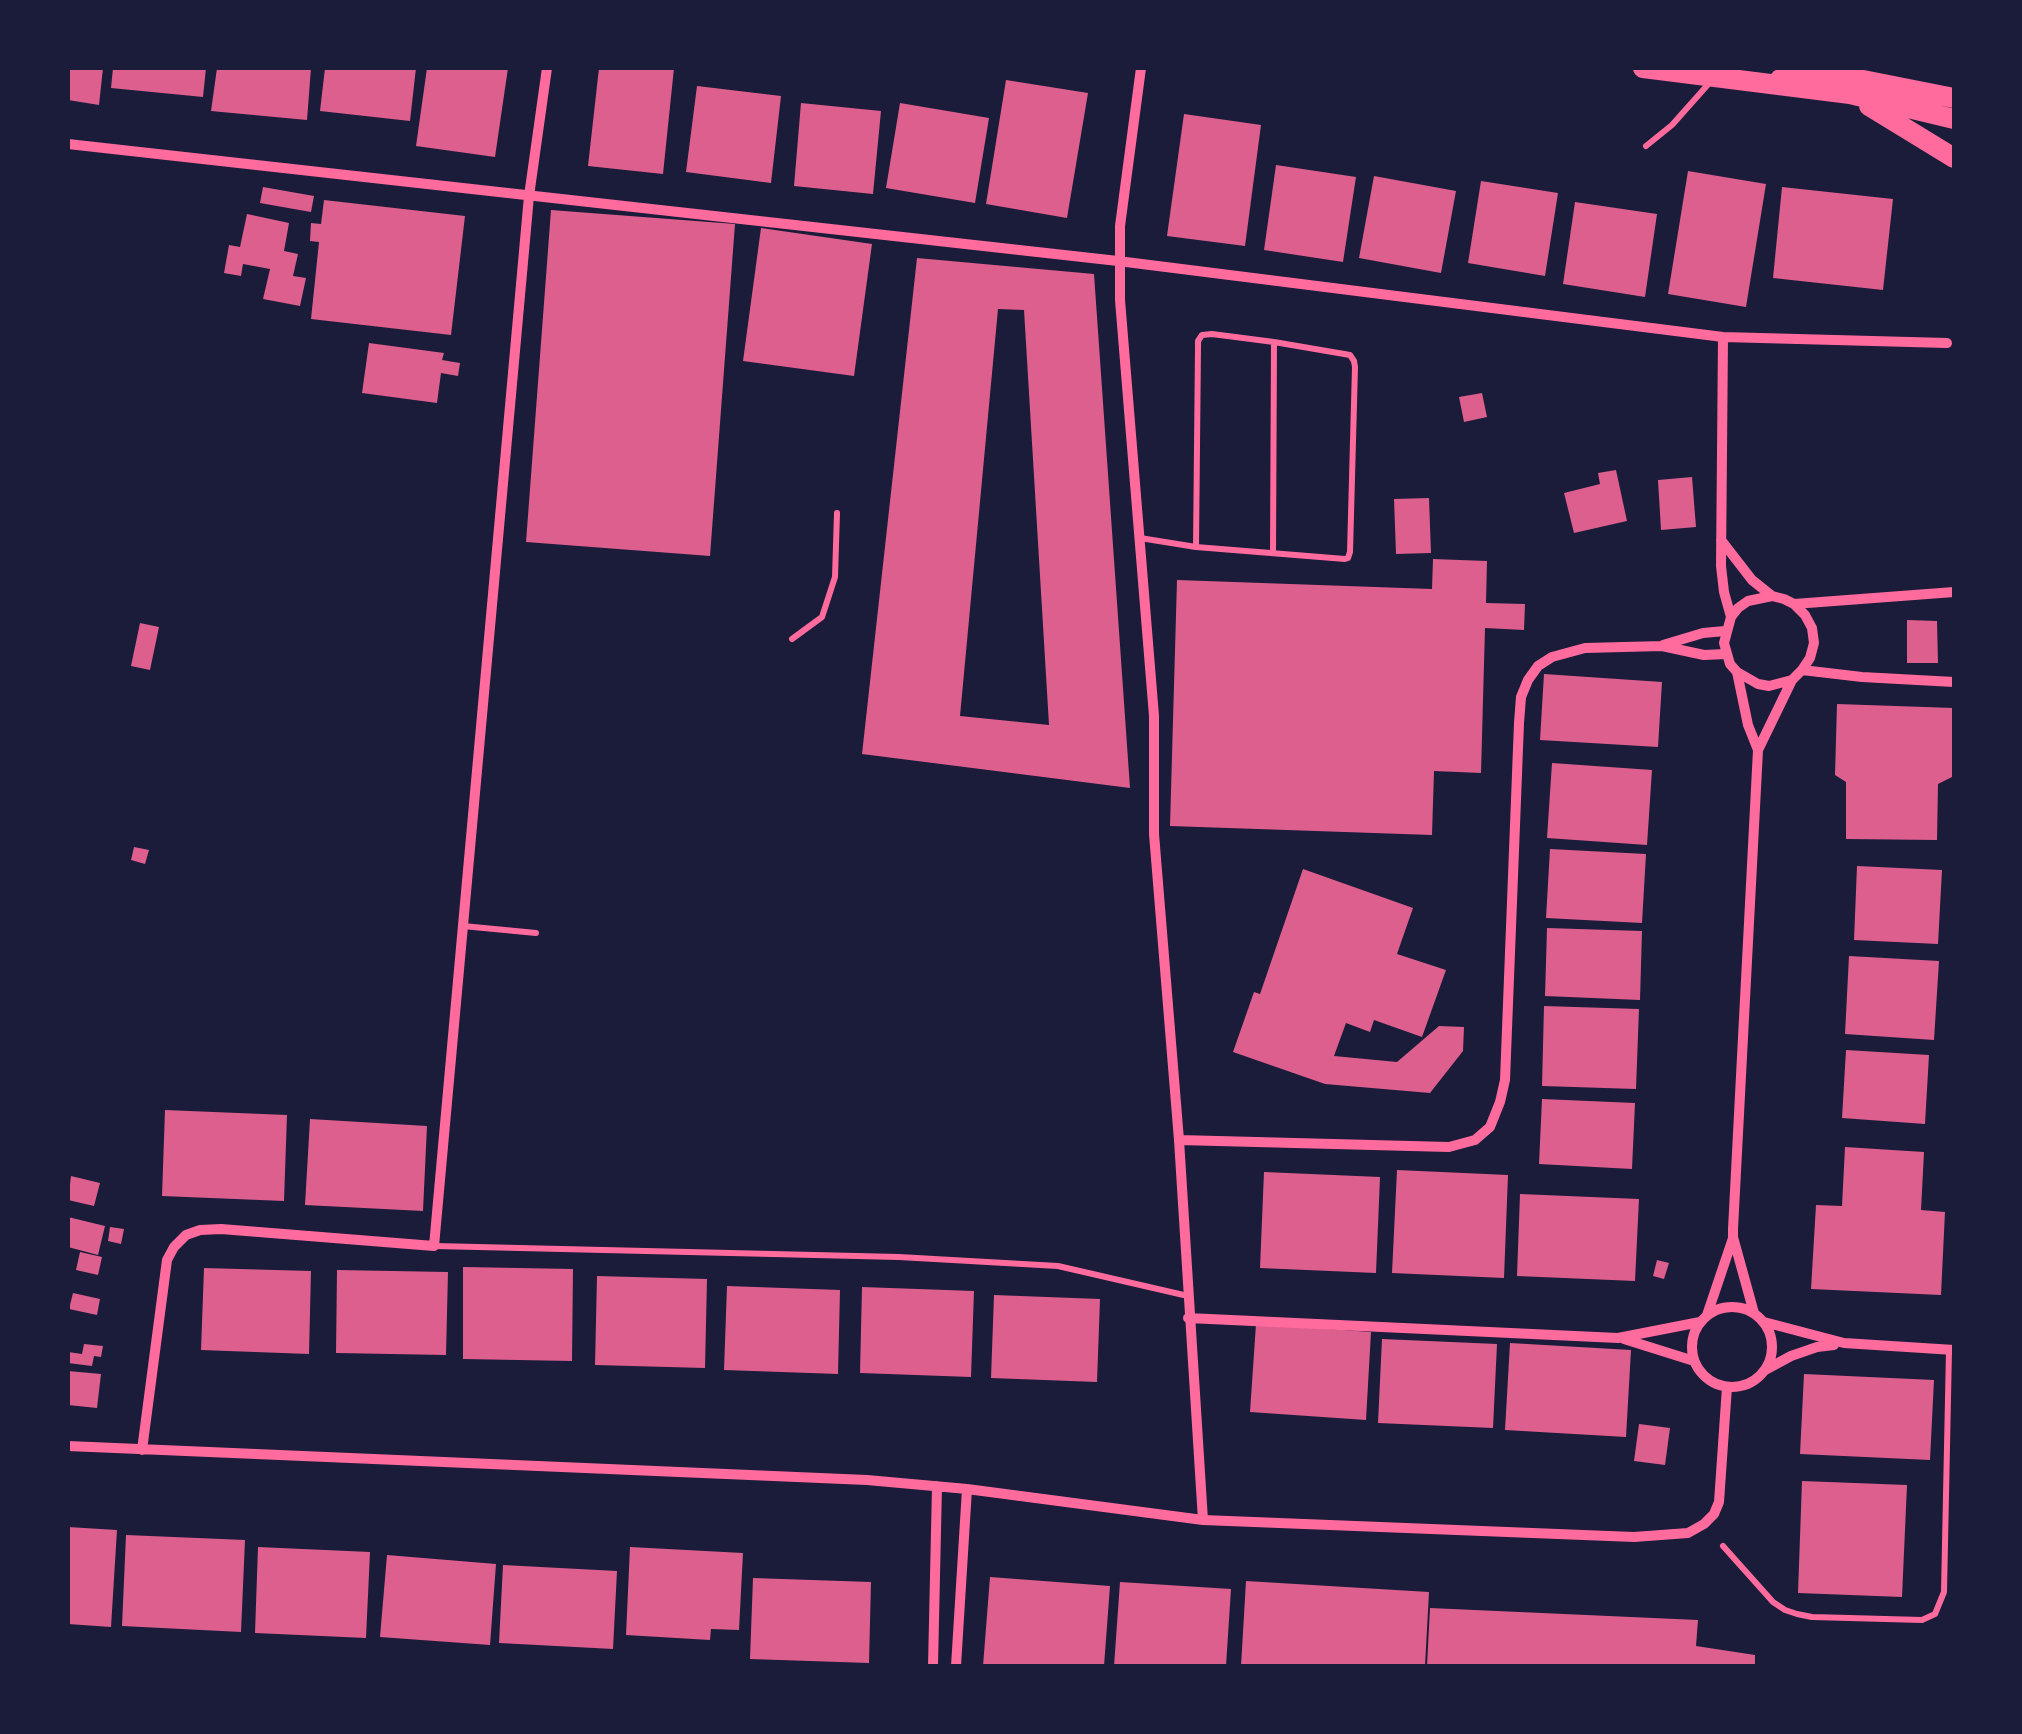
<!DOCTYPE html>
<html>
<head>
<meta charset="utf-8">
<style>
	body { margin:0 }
	#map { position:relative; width:2022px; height:1734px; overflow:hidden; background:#1b1b3a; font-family:"Playfair Display",serif }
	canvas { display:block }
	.frame { position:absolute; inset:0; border:70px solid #1b1b3a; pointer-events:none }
</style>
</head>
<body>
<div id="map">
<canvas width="2022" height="1734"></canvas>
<div class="frame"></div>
</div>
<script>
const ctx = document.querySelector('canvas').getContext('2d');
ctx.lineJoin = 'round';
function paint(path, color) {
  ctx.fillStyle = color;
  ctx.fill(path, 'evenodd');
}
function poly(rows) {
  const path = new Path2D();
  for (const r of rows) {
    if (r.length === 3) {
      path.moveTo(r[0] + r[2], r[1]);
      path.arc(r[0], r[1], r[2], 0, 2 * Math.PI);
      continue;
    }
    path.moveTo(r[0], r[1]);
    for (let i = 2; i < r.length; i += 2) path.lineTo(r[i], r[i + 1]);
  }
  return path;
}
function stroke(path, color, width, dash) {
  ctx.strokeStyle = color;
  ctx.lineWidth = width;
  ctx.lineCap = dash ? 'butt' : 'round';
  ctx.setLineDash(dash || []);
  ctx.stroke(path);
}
paint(poly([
	[68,68,103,68,99,105,68,100],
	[113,68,206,68,203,97,111,88],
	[217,68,311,68,307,120,211,111],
	[325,68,416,68,410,121,320,111],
	[427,68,508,68,495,157,416,146],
	[599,68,674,68,663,174,588,166],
	[1006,80,1088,93,1067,218,986,204],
	[697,86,781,96,771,183,686,172],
	[801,103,881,111,873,194,794,186],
	[900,103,989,118,975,203,886,188],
	[1184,114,1261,125,1245,246,1167,236],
	[1276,165,1356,177,1343,262,1264,250],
	[1688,171,1766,184,1746,307,1668,294],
	[1374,176,1456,191,1441,273,1359,258],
	[1481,181,1558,193,1545,276,1468,263],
	[263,187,314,196,311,212,260,203],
	[1782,187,1893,199,1883,290,1773,278],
	[324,200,465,216,451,335,311,319,319,242,310,241,311,223,321,224],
	[1575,202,1657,214,1645,297,1563,284],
	[551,210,735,224,710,556,526,542],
	[247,214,289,223,284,251,298,254,293,276,306,278,300,306,263,299,270,269,243,264,241,276,224,273,229,245,240,247],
	[761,228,872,244,854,376,743,361],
	[917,258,1094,274,1130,788,862,754],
	[998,309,1024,310,1049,725,960,716],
	[369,343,444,353,442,360,460,363,458,376,441,373,437,403,362,393],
	[1482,393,1487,417,1464,422,1459,397],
	[1616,470,1627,521,1574,533,1564,493,1600,484,1598,473],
	[1692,477,1696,527,1661,530,1658,480],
	[1429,498,1431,553,1396,554,1394,499],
	[1433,559,1487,561,1486,603,1525,604,1524,630,1485,628,1481,773,1434,771,1432,835,1170,826,1177,580,1432,589],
	[1907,620,1937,621,1938,663,1907,663],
	[140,623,159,627,150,670,131,666],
	[1544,674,1662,682,1658,747,1540,740],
	[1837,704,1954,708,1954,776,1938,784,1937,840,1846,839,1846,782,1835,775],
	[1552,763,1652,770,1647,845,1547,838],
	[134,847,149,850,145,864,131,860],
	[1550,849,1646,854,1642,923,1546,918],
	[1857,866,1942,870,1938,944,1854,940],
	[1303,869,1413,908,1397,954,1446,970,1422,1037,1374,1020,1370,1032,1346,1023,1334,1056,1397,1062,1439,1026,1464,1027,1463,1051,1430,1093,1325,1084,1233,1052,1254,992,1260,994],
	[1547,928,1642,931,1640,1000,1545,996],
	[1849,956,1939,961,1934,1040,1845,1034],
	[1544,1006,1639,1009,1636,1089,1542,1086],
	[1846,1050,1929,1055,1925,1124,1842,1118],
	[1542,1099,1635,1103,1632,1169,1539,1164],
	[165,1110,287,1115,284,1201,162,1196],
	[310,1119,427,1126,423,1211,305,1205],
	[1845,1147,1924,1152,1921,1210,1945,1212,1941,1295,1811,1289,1816,1205,1842,1206],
	[1397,1170,1508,1175,1504,1278,1392,1273],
	[1264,1172,1380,1177,1376,1273,1260,1268],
	[71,1176,100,1183,94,1206,68,1200],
	[1520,1194,1639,1199,1635,1281,1517,1276],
	[68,1217,105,1226,98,1255,68,1247],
	[110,1227,124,1229,121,1244,108,1241],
	[80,1252,102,1257,98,1275,76,1270],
	[1657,1260,1669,1263,1664,1279,1653,1276],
	[463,1267,573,1269,572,1361,463,1359],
	[204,1268,311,1271,309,1354,201,1350],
	[337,1270,448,1272,446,1355,336,1353],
	[597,1276,707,1279,705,1368,595,1365],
	[727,1286,840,1290,838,1374,724,1370],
	[862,1287,974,1291,971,1377,860,1373],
	[73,1293,100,1299,97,1315,69,1309],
	[994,1295,1100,1299,1097,1382,991,1378],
	[1256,1324,1371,1332,1366,1420,1250,1412],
	[1382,1339,1497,1344,1493,1428,1378,1423],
	[1510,1343,1631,1350,1626,1437,1505,1430],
	[84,1344,103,1346,101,1357,94,1356,92,1366,68,1363,68,1352,82,1354],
	[68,1371,101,1374,97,1408,68,1405],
	[1804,1374,1934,1380,1930,1460,1800,1454],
	[1639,1424,1670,1428,1665,1465,1634,1461],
	[1802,1481,1907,1485,1902,1597,1798,1593],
	[68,1527,117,1530,111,1627,68,1624],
	[126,1535,245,1540,241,1632,122,1626],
	[258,1547,370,1552,366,1638,255,1633],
	[630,1547,743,1553,739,1630,711,1629,710,1640,626,1635],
	[387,1555,496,1564,490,1645,380,1637],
	[503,1565,617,1571,613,1649,499,1643],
	[990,1577,1110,1586,1104,1666,983,1666],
	[753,1578,871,1582,869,1663,750,1659],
	[1246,1581,1429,1592,1425,1666,1241,1666],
	[1120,1582,1231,1589,1226,1666,1114,1666],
	[1430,1608,1698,1620,1696,1646,1755,1655,1755,1666,1427,1666]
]), '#dd5f8e');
stroke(poly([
	[1646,146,1672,125,1712,80],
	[1140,538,1196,547,1345,559,1348,558,1350,552,1355,367,1354,361,1350,355,1274,342,1212,334,1202,335,1198,341,1198,347,1196,547],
	[1273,553,1274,342],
	[792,639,822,617,835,577,837,513],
	[463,926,536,933],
	[435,1246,899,1257,1058,1266,1188,1296],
	[1723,1546,1773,1602,1785,1610,1797,1614,1812,1617,1922,1620,1935,1614,1944,1592,1949,1350]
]), '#ff6b9d', 6);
stroke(poly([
	[1141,68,1120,226,1120,300,1154,716,1154,834,1179,1140,1203,1520],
	[68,144,1118,261,1723,337,1947,343],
	[1723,337,1721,566,1724,592,1731,617],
	[1721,540,1752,580,1772,596,1784,599,1794,604,1805,615,1812,628,1814,643,1810,658,1802,670,1792,680,1769,686,1758,684,1737,672,1730,664,1724,643,1731,617,1738,608,1748,601,1772,596],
	[1794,604,1954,592],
	[1663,645,1703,633,1725,631],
	[1802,670,1862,677,1954,682],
	[1737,672,1748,725,1758,750],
	[1179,1140,1449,1147,1475,1140,1490,1127,1500,1102,1505,1080,1519,723,1521,697,1528,680,1538,666,1552,657,1585,648,1662,646,1704,655,1726,654],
	[1732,1347,40],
	[1754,1313,1733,1237,1733,1229,1758,750,1792,680],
	[1707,1315,1733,1238],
	[1188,1318,1618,1338,1700,1322],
	[1764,1322,1844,1343,1954,1350],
	[1624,1339,1694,1361],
	[1767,1369,1791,1356,1817,1347,1834,1345],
	[68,1446,867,1480,967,1489,1203,1520,1634,1537,1688,1533,1704,1524,1714,1514,1719,1502,1727,1387],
	[142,1450,167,1260,174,1247,186,1235,200,1230,221,1229,434,1246,529,196,547,68],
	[933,1666,937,1486],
	[956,1666,967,1489]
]), '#ff6b9d', 10);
stroke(poly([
	[1643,68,1850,94,1954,119],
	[1780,79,1796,74,1838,75,1954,98],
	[1869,106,1954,158]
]), '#ff6b9d', 20);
</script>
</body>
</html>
